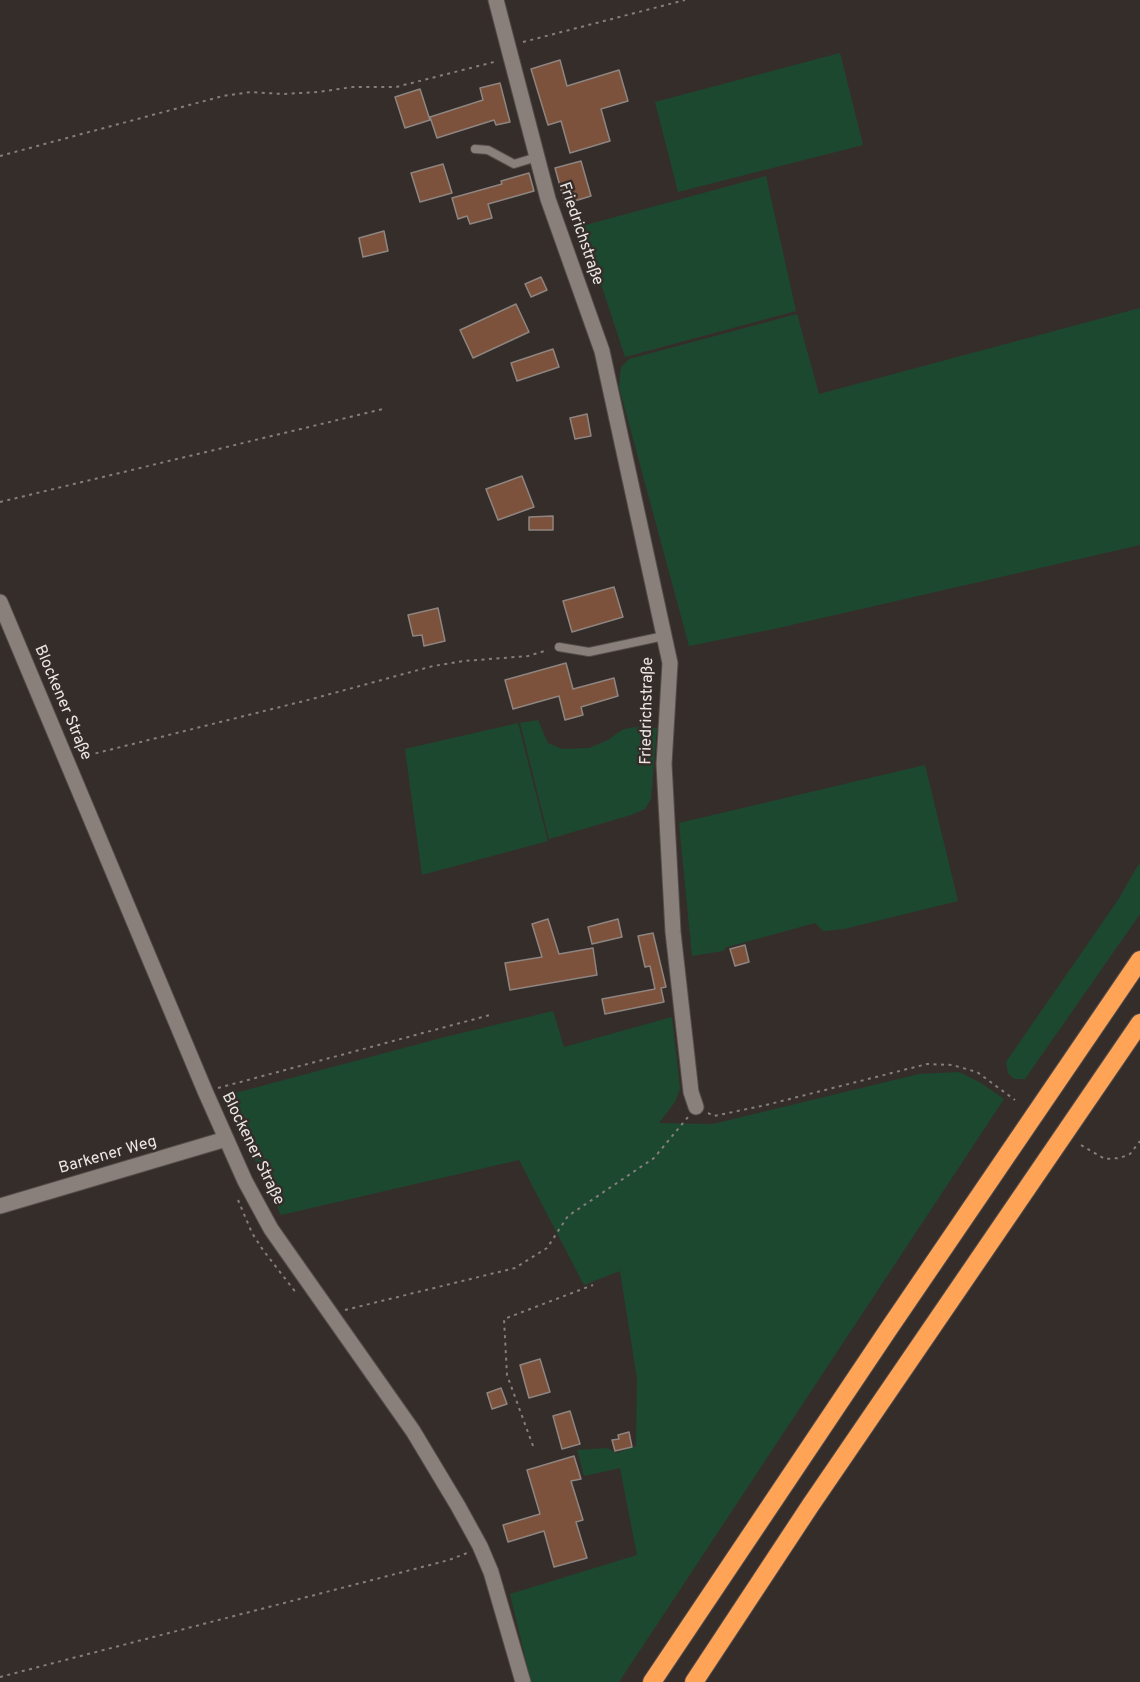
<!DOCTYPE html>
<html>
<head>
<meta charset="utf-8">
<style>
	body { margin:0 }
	canvas { display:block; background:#352d2a }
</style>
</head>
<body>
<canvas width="1140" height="1682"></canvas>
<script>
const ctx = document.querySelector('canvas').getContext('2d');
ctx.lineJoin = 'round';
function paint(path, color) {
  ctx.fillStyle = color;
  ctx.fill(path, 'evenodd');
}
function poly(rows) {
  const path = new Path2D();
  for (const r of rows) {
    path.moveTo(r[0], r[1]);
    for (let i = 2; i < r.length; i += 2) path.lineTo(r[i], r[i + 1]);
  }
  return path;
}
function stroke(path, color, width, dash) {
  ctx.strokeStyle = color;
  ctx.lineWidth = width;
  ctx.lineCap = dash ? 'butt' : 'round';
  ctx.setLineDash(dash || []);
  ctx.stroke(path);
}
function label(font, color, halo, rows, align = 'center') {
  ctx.font = font + ' Overpass,sans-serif';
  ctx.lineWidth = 5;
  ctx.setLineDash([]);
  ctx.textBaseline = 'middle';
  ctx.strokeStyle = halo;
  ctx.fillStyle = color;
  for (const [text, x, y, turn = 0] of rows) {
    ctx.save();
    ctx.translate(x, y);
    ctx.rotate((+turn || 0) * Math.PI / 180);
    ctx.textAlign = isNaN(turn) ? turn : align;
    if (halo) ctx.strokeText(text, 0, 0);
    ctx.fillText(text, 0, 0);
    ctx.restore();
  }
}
paint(poly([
	[840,53,863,145,678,192,655,102],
	[766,176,796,311,625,357,582,226],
	[1140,308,1140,545,774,629,689,646,619,387,621,367,629,359,797,314,819,394],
	[538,720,548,743,562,749,589,748,608,740,622,730,635,727,657,728,651,799,645,809,631,815,549,839,520,723],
	[518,723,548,841,422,875,405,749],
	[925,765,958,901,844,929,823,931,815,923,746,942,727,947,723,951,692,956,679,823],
	[1138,865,1140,865,1140,914,1025,1079,1014,1079,1008,1073,1006,1062,1118,900],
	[553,1011,564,1047,672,1017,680,1089,675,1102,659,1123,713,1124,919,1074,959,1072,981,1083,1004,1099,619,1682,531,1682,510,1594,637,1555,620,1468,584,1476,577,1450,607,1448,617,1453,636,1446,637,1379,620,1271,584,1285,519,1160,281,1215,224,1096,445,1037]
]), '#1c482f');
const building = poly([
	[560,60,567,86,619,70,628,101,601,109,610,141,570,153,561,121,548,125,531,69,560,60],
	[500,83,510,122,496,125,494,120,437,138,430,117,483,100,480,88,500,83],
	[420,89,430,120,405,128,395,97,420,89],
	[581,161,591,196,565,204,555,168,581,161],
	[443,164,452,193,420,202,411,173,443,164],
	[529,173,534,191,488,204,492,218,470,224,467,216,458,219,452,198,502,184,501,181,529,173],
	[384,231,388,251,363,257,359,238,384,231],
	[541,277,547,290,531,297,525,284,541,277],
	[516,304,529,332,473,358,460,330,516,304],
	[553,349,559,367,517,381,511,363,553,349],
	[587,414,591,436,575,439,570,418,587,414],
	[522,476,534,507,498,520,486,489,522,476],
	[553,516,553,530,529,530,529,517,553,516],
	[614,587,623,617,572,632,563,601,614,587],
	[438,608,445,641,424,646,422,635,413,636,408,615,438,608],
	[566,663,573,689,614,678,618,696,581,707,583,715,565,720,559,696,513,709,505,680,566,663],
	[548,919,559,954,593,948,597,975,510,990,505,963,542,957,532,924,548,919],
	[618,919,622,937,592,944,588,927,618,919],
	[653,933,666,987,661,988,664,1002,605,1014,602,999,655,989,650,966,645,967,638,936,653,933],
	[745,945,749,962,735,966,730,949,745,945],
	[540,1359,550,1392,529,1398,520,1365,540,1359],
	[501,1388,507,1404,492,1409,487,1393,501,1388],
	[570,1411,580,1444,562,1449,553,1416,570,1411],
	[629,1432,632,1447,615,1451,612,1440,619,1439,618,1435,629,1432],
	[574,1456,581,1479,571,1481,583,1520,576,1522,587,1558,554,1567,544,1531,508,1542,503,1525,540,1514,527,1470,574,1456]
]);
paint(building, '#7c523c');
stroke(building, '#8e8580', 1.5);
const service = poly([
	[475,149,488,150,514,164,537,157],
	[559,647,589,652,664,636]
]);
const minor = poly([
	[496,0,548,199,602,351,670,663,664,764,673,932,691,1092,696,1107],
	[0,1206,226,1139]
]);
const tertiary = poly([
	[0,602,205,1091,245,1181,271,1229,413,1431,458,1506,480,1546,491,1572,523,1682]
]);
const motorway = poly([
	[652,1682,888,1330,1140,960],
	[694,1682,810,1506,1140,1023]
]);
stroke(service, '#534c49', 10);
stroke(minor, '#534c49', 17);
stroke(tertiary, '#534c49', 17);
stroke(motorway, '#534c49', 20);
stroke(poly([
	[523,42,685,0],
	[0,156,223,96,251,92,282,94,318,92,353,87,396,87,498,61],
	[0,502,383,409],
	[81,757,312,699,433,666,464,661,528,656,548,650],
	[218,1088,490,1015],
	[708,1113,714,1116,766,1105,927,1064,952,1065,977,1072,1015,1100],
	[1081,1145,1105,1159,1120,1158,1130,1154,1140,1141],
	[238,1200,252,1233,263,1250,297,1294],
	[345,1310,515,1268,547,1248,568,1216,654,1158,688,1117],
	[533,1446,507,1375,504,1319,593,1285],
	[0,1677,449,1560,467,1553]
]), '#857e7b', 2, [3, 4.5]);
stroke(service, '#89807b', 8);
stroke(minor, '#89807b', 15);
stroke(tertiary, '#89807b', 15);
stroke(motorway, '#ffa357', 18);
label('16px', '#ece7e5', '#352d2a', [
	["Friedrichstraße",580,234,71],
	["Blockener Straße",62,703,67],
	["Friedrichstraße",648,711,-89],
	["Blockener Straße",252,1149,64],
	["Barkener Weg",108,1156,-16]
]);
</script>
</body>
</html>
